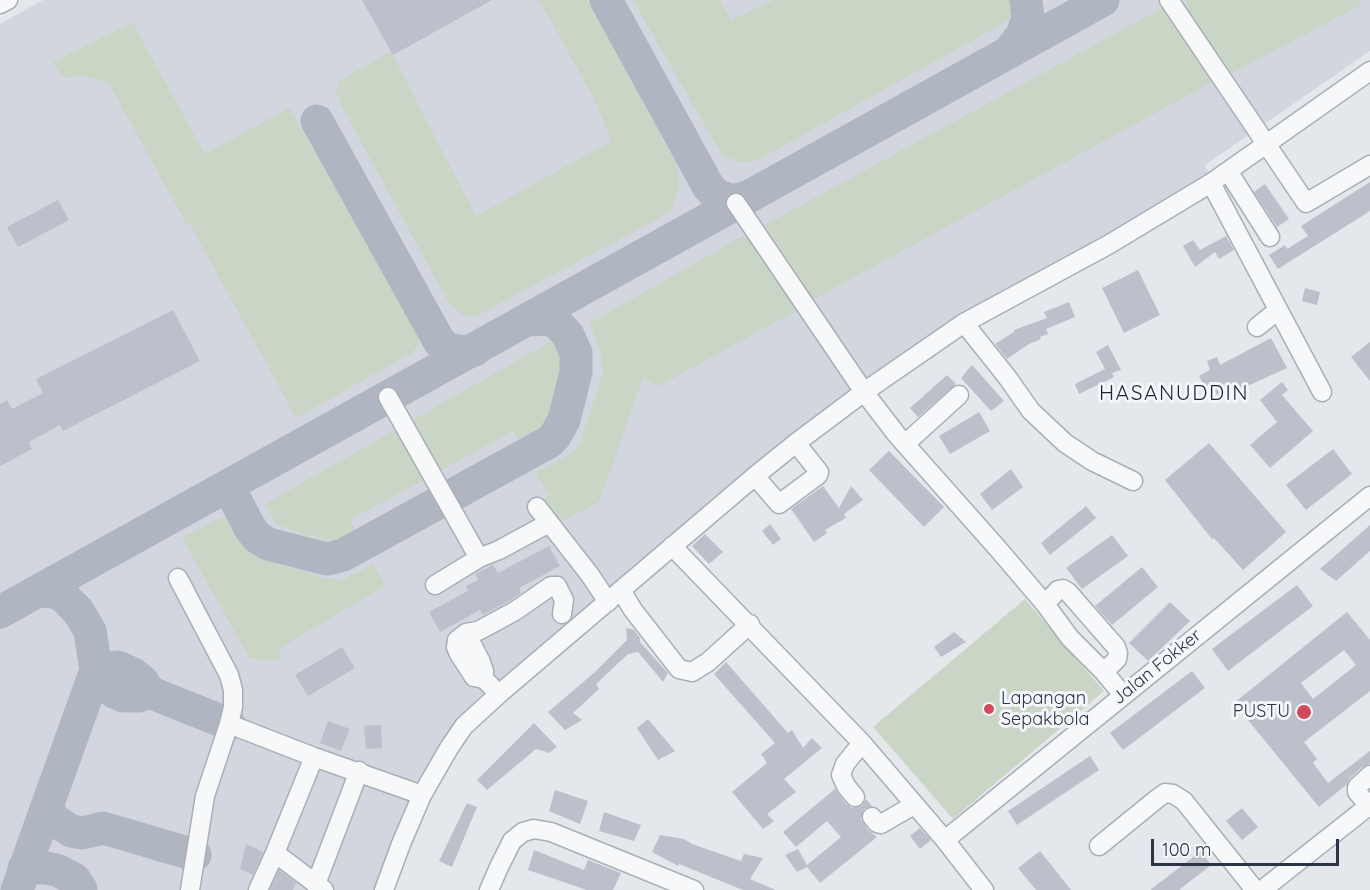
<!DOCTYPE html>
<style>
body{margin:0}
#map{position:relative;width:1370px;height:890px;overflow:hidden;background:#e4e7ec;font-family:Quicksand,sans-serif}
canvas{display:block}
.scale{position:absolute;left:1151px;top:839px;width:188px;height:27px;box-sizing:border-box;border:3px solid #2b3445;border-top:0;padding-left:8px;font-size:18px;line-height:21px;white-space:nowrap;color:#2b3445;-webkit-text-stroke:4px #f4f6f9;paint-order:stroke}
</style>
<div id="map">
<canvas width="1370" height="890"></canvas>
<div class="scale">100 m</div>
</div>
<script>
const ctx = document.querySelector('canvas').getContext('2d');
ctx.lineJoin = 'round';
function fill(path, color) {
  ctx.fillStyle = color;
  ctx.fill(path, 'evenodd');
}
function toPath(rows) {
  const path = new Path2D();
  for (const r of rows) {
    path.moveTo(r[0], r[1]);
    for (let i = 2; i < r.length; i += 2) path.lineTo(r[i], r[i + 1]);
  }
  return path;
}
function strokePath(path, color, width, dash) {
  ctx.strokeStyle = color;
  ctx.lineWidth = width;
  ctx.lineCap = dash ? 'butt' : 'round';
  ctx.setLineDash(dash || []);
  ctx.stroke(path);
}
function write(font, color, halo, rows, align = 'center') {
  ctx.font = font + ' Quicksand,sans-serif';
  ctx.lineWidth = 6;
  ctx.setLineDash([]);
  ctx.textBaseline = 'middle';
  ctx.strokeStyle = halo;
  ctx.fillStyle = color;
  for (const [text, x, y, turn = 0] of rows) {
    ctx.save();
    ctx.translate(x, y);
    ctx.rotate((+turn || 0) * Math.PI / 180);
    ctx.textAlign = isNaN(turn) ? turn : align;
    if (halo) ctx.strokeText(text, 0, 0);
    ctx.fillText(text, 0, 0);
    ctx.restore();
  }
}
fill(toPath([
 [43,0,1370,0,1370,51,1205,165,1210,175,956,324,472,710,378,890,0,890,0,24]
]), '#d2d6de');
fill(toPath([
 [539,0,587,0,676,164,680,184,673,207,665,215,474,317,464,316,450,305,341,105,336,91,340,80,391,52,476,216,612,141,592,95],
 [633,0,720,0,731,20,774,0,1015,0,1014,17,760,159,744,163,722,155],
 [1186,0,1360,0,1361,5,1232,73,1187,13],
 [1164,7,1216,80,814,299,765,225],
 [134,22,137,31,205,154,289,108,417,332,419,344,412,353,296,418,190,224,186,223,108,82,81,75,63,78,53,62],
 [750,232,803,307,659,386,643,378,599,502,560,522,543,499,549,496,536,473,572,453,580,443,603,373,601,354,590,323],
 [550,342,559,347,562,359,560,387,553,421,518,439,513,431,350,520,355,531,335,541,301,534,277,524,265,504],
 [227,517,233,521,251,552,261,559,325,578,343,580,373,564,385,586,280,648,281,661,259,660,249,657,182,538,215,520],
 [1025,599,1104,691,953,819,873,727]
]), '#c9d6c5');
strokePath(toPath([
 [606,0,708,186,716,195,733,201,747,197],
 [1010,51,1022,35,1028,18,1026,0],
 [317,121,439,341,446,348,464,352,475,350],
 [219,491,230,493,235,499,250,528,257,537,268,544,327,559,343,555,549,442,555,436,564,420,576,372,576,353,568,335,558,324,548,319,527,320],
 [40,591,54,592,63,596,78,611,90,631,96,670,118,667,133,674,143,682,149,692],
 [0,612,1103,0],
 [46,809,56,821,71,831,82,833,103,828,195,855],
 [24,868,47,868,59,871,74,879,81,889],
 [17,890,96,670,103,681,114,692,123,696,139,696,149,692,229,724]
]), '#b0b6c1', 33);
fill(toPath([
 [362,0,492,0,393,55],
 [1370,182,1370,211,1278,269,1269,255,1285,245,1287,249,1308,236,1301,226],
 [1265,184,1289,219,1277,227,1254,192],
 [58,200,69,220,18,247,7,227],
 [1226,236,1234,250,1219,259,1215,252,1195,267,1183,246,1193,240,1200,250],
 [1138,270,1160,315,1124,333,1102,288],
 [1305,288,1320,292,1317,305,1302,301],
 [1069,302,1075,317,1046,329,1048,334,1040,337,1041,339,1029,344,1007,359,995,344,1014,332,1014,330,1047,318,1044,312],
 [173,310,200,361,63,431,60,425,29,442,32,449,0,466,0,404,7,400,12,409,43,393,36,379],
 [1271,338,1287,368,1219,399,1214,389,1207,392,1199,376,1210,370,1207,361,1217,357,1220,365],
 [1370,342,1370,381,1351,357],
 [1108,345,1121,370,1112,373,1114,377,1079,394,1075,384,1105,369,1096,352],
 [972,365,1004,401,991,411,961,378],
 [947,375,956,384,918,417,910,408],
 [1282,382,1288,390,1282,395,1313,431,1270,468,1250,445,1277,422,1260,400],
 [979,412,990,431,950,454,939,436],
 [1209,443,1286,532,1243,570,1214,538,1212,539,1165,480],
 [1333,449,1352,474,1306,510,1286,485],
 [889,451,944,507,924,527,869,470],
 [1011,469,1023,487,992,510,980,494],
 [823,486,839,508,851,486,863,500,844,514,846,518,825,530,827,533,814,542,791,509],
 [1086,506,1096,518,1050,555,1041,543],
 [770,524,781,539,773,545,762,531],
 [1370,525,1370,551,1336,581,1320,569],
 [705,534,723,552,709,564,692,546],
 [1112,535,1128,556,1082,589,1066,568],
 [549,546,560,566,519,588,521,593,509,601,483,615,480,610,440,632,429,612,468,591,466,586,478,580,475,574,493,565,498,573],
 [1142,567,1158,587,1112,625,1095,606],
 [1297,585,1313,606,1228,671,1212,649],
 [1170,602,1190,621,1148,661,1129,643],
 [1347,612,1370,640,1370,691,1304,742,1317,759,1313,763,1328,783,1370,751,1370,764,1362,767,1349,779,1346,785,1319,807,1234,703],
 [1344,650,1356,665,1313,699,1301,683],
 [626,628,634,630,640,638,640,642,668,673,663,682,638,652,628,654,596,684,599,689,573,713,582,720,565,730,548,712,595,672,627,640],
 [954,632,966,642,941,657,934,647],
 [342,647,355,668,308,696,295,675],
 [726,662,788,733,792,730,803,748,812,738,822,748,784,779,796,792,767,814,774,821,763,829,732,792,767,763,761,754,775,743,714,674],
 [1192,671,1205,688,1123,750,1110,733],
 [648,719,675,751,658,760,637,728],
 [328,721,350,729,341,751,320,743],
 [534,723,557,747,549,753,536,749,487,790,477,780],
 [381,725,382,748,366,749,364,726],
 [1090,756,1099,770,1017,825,1008,811],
 [835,789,846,804,852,808,862,806,866,799,872,806,864,809,861,819,868,830,877,837,820,883,807,867,797,872,785,855,798,849,807,865,841,837,827,821,796,847,783,832],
 [555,790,588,801,580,824,549,811],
 [467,803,477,807,452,867,439,861],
 [1242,808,1258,827,1242,840,1226,821],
 [604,812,641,825,634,841,599,831],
 [920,828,931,840,920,849,910,836],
 [660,835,684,839,692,844,741,861,744,854,763,858,750,879,776,890,743,890,679,864,678,866,652,852],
 [246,844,263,852,253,875,240,869],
 [534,850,584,870,588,860,621,873,613,890,587,890,528,870],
 [1040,851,1071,890,1036,890,1018,868],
 [1201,851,1211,865,1179,890,1150,890],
 [279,870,296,883,293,890,270,890]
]), '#bbc0ca');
const minor = toPath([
 [1169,0,1306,203,1370,165],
 [0,4,8,0],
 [1228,171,1270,237],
 [1211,183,1322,392],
 [736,203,864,392,897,435,999,550,1045,604,1070,638,1104,672,1123,695],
 [964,323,1007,377,1031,411,1065,443,1092,461,1133,481],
 [1257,327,1277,311],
 [388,397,479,558],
 [905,444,959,395],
 [755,476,779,504,818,475,819,472,796,443],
 [537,507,590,575,608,602],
 [672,546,862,743,945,840,984,890],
 [178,578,229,675,233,690,233,707,229,724,205,796,190,890],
 [435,585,479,558,499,550,549,523],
 [621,590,633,610,679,669,692,672,708,662,750,624],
 [1045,604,1058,590,1063,589,1068,592,1116,647,1118,653,1117,659,1104,672],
 [466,633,481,662,484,671,484,679],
 [499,694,484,679,474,677,459,654,456,647,457,640,466,633,478,631,515,611,551,586,557,586,564,600,562,614],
 [229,724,314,757,422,795],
 [314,757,275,853,316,884],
 [855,797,846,786,841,775,845,764,862,743],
 [1369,806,1357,792,1357,787,1370,775],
 [872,817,877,823,881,824,914,805],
 [945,840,1370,496],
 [1099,846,1158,798,1165,793,1173,794,1184,801,1255,890],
 [258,890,275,853],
 [324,890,316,884,359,771],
 [384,890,401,844,422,795,449,748,464,726,499,694,755,476,796,443,864,392,964,323,1108,245,1211,183,1370,71],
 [489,890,499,867,512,841,523,832,534,829,551,832,694,890],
 [1262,890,1370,805]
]);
strokePath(minor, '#a9aeb7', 21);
strokePath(minor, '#f7f8fa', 18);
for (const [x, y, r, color] of [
 [989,709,6,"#d1495b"],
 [1304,712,8,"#d1495b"]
]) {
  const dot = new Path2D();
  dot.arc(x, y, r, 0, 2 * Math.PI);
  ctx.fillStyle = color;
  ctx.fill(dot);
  strokePath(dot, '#f4f6f9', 2);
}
write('18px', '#2b3445', '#f4f6f9', [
 ["Jalan Fokker",1157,667,-39]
]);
write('18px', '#2b3445', '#f4f6f9', [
 ["Lapangan",1001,699],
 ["Sepakbola",1001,720],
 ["PUSTU",1290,712,"right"]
], 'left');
ctx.letterSpacing = '1.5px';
write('21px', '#1d2536', '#f4f6f9', [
 ["HASANUDDIN",1174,394]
]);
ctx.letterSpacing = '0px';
</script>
